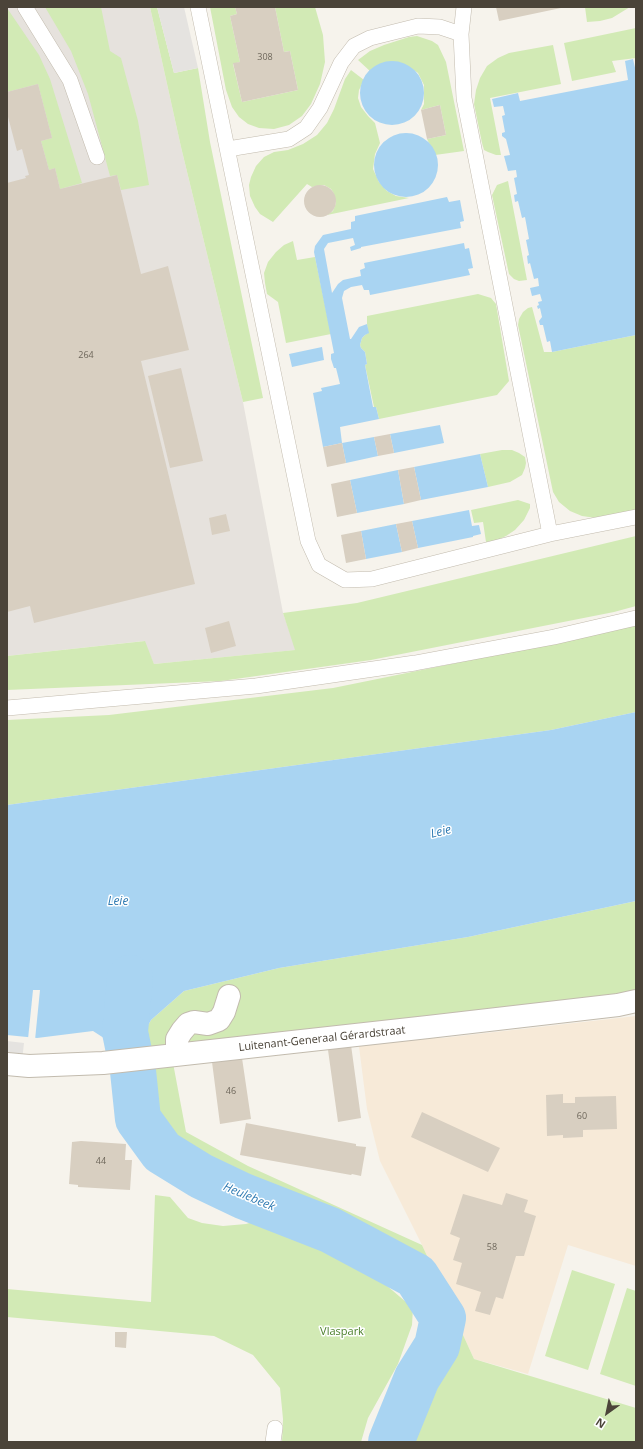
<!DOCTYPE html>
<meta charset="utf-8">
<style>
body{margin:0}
#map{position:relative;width:643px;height:1449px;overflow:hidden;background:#f6f3ec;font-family:"Open Sans",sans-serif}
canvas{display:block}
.frame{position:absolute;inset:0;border:8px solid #4b4439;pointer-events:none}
.north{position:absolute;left:587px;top:1393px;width:40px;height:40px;-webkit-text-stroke:3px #fff;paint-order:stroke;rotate:213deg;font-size:11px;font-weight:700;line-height:16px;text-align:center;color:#4b4439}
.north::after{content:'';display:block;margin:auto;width:14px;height:18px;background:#4b4439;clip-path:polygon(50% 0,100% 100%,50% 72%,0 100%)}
</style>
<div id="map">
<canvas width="643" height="1449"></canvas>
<div class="frame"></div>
<div class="north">N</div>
</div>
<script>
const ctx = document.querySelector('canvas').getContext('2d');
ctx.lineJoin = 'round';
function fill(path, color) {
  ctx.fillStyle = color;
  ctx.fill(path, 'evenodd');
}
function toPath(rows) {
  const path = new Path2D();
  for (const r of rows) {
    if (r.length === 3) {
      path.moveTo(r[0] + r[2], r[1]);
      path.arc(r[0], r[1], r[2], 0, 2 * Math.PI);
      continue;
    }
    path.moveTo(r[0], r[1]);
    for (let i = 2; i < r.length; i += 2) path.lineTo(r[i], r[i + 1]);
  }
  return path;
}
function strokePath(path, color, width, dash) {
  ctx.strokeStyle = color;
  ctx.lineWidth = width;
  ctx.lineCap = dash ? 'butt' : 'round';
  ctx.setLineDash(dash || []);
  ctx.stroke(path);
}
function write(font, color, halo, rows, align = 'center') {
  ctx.font = font + ' "Open Sans",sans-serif';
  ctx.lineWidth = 3;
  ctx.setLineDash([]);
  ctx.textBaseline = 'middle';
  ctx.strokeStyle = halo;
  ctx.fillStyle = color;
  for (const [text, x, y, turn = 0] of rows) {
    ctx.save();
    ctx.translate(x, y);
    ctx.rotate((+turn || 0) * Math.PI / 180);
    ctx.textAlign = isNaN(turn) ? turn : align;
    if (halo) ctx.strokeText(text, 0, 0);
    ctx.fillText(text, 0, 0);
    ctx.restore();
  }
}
fill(toPath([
 [636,1016,636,1266,568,1245,528,1374,474,1359,422,1245,380,1161,367,1109,358,1039,442,1038]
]), '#f7ead8');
fill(toPath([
 [7,7,150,7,181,147,243,402,283,613,296,650,154,664,144,641,7,656]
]), '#e6e2dd');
fill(toPath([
 [45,7,101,7,110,51,121,58,138,121,149,185,121,190,117,175,110,176,88,94,71,51],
 [150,7,157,7,174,73,198,68,210,142,263,398,243,402,181,147],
 [210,7,235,7,237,14,230,16,240,62,233,64,242,102,298,90,290,51,284,52,275,7,315,7,323,35,325,62,320,84,311,104,302,116,289,125,274,129,259,128,248,124,239,117,232,107,226,90],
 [585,7,630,7,612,18,600,21,587,22],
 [7,8,39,55,50,79,82,183,60,189,55,168,49,170,41,141,52,138,38,84,7,92],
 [636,28,636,58,612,61,616,72,572,81,564,43],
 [417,36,432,41,438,45,446,62,464,151,435,155,427,139,446,135,440,105,421,110,424,104,424,85,418,73,412,69,371,72,358,60,370,51,384,45,409,37],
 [553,45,561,84,490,98,501,155,496,155,488,152,484,150,482,143,474,104,476,90,480,78,487,66,498,58,509,53],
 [351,70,364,80,359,90,358,98,361,107,368,116,375,123,380,143,375,154,373,169,379,182,387,191,396,196,409,198,327,215,333,211,336,203,333,192,331,189,324,185,312,187,307,184,273,222,260,214,255,207,250,196,249,185,251,177,256,166,264,157,274,152,288,150,303,144,317,135,327,123,334,109,345,79],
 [508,181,527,280,519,281,514,279,509,274,492,195,497,185],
 [293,241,297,260,315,257,331,334,286,343,278,302,267,294,265,283,264,273,268,262,276,252,284,245],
 [478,294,491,298,496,304,509,381,497,395,379,419,376,407,374,407,365,365,367,364,365,352,361,348,360,345,362,338,365,335,368,333,367,324,367,316],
 [532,307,544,352,552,352,636,335,636,510,596,518,582,516,570,511,559,502,553,492,518,325,519,319,523,312,528,308],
 [502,450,512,450,519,453,525,457,526,463,525,468,522,475,510,482,488,487,480,454],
 [518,500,530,504,530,508,524,520,515,530,506,536,495,541,486,542,483,522,474,523,471,510],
 [636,536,636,606,614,612,371,660,221,681,7,690,7,656,145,641,154,664,295,650,283,613,357,603],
 [636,624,636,712,551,730,7,805,7,720,109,715,333,688,589,636],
 [636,901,636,990,612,995,142,1049,140,1040,151,1020,184,991,279,968,468,937],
 [173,1063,186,1132,248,1166,422,1245,474,1359,636,1408,636,1442,389,1442,390,1432,395,1420,436,1362,442,1337,443,1312,419,1267,407,1255,324,1213,260,1183,209,1161,189,1156,175,1150,166,1137,155,1113,150,1088,149,1067],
 [155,1195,170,1197,188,1218,202,1223,223,1226,246,1224,265,1218,287,1235,325,1251,379,1279,413,1308,412,1325,398,1364,368,1418,361,1442,282,1442,283,1419,280,1388,253,1355,214,1336,7,1317,7,1289,151,1302],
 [572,1270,615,1284,588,1370,545,1356],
 [627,1288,636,1291,636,1386,600,1374]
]), '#d2eab5');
fill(toPath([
 [157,7,184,7,198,68,174,73],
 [7,113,17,150,22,149,29,175,26,178,7,183],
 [7,1041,24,1043,22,1061,7,1059]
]), '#e5e3e0');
fill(toPath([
 [633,59,636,72,636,335,552,352,550,341,547,342,543,325,540,325,539,321,542,317,540,308,538,309,537,306,539,305,538,302,542,301,540,294,532,296,530,288,539,286,538,278,534,279,530,263,528,264,527,256,529,255,526,240,529,239,525,217,522,218,518,201,515,202,514,195,517,194,514,178,517,177,516,170,508,171,504,156,510,155,506,139,502,136,502,133,505,132,502,116,505,115,503,106,494,107,492,99,518,93,520,101,628,80,625,61],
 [392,93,32],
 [406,165,32],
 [447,197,449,202,460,200,464,221,460,222,461,228,361,247,361,248,351,251,350,247,355,245,353,238,328,243,324,249,332,293,338,284,343,280,361,276,360,270,365,268,364,263,464,243,465,249,469,248,473,268,468,269,470,275,370,295,369,290,364,290,362,285,351,287,344,291,342,298,350,339,351,339,359,327,367,324,369,333,365,335,362,338,360,345,361,348,365,352,367,364,365,365,373,407,376,407,379,419,340,427,342,443,374,437,378,456,346,463,342,443,323,447,313,393,322,391,321,388,340,384,336,368,334,368,331,359,331,354,334,353,314,252,315,246,323,235,351,229,351,222,355,221,355,216],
 [322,347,324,360,292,367,289,354],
 [440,425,444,443,394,453,390,434],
 [480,454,488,487,421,500,414,467],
 [398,470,404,504,357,513,350,480],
 [469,510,472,526,479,525,481,534,473,536,473,537,418,548,412,521],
 [396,524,402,552,366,559,361,531],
 [636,712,636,901,468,937,279,968,184,991,151,1020,140,1040,110,1042,93,1031,37,1038,7,1035,7,805,551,730]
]), '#a9d4f2');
fill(toPath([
 [33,990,40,990,35,1040,28,1039]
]), '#f6f3ec');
strokePath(toPath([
 [130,978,125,1032,133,1071,138,1119,162,1152,201,1176,243,1196,330,1230,416,1276,443,1318,437,1346,417,1378,391,1442]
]), '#a9d4f2', 46);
fill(toPath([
 [235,7,275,7,284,52,290,51,298,90,242,102,233,63,240,62,230,16,237,14],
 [496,7,560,7,561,8,499,21],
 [38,84,52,138,41,141,49,170,55,168,60,189,117,175,141,274,168,266,189,350,141,361,195,584,34,623,30,606,7,612,7,183,26,178,25,176,29,175,22,149,17,151,7,113,7,92],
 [440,105,446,135,427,139,421,110],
 [320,201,16],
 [181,368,203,461,170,468,148,376],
 [390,434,394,453,378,456,374,437],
 [342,443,346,463,327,467,323,447],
 [414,467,421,500,404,504,398,470],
 [350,480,357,513,337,517,331,484],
 [226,514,230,531,212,535,209,518],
 [412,521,418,548,402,552,396,524],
 [361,531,366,559,346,563,341,535],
 [229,621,236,646,211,653,205,628],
 [351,1045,361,1118,338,1122,328,1050,329,1048],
 [242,1058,251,1119,220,1124,212,1062],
 [563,1094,563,1103,575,1103,575,1097,616,1096,617,1129,583,1130,583,1137,563,1138,563,1135,547,1136,546,1095],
 [422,1112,500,1148,488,1172,411,1137],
 [246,1123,356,1144,356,1146,366,1147,361,1176,352,1174,351,1175,240,1155],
 [81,1141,126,1144,125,1160,132,1160,130,1190,78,1187,78,1185,69,1184,72,1142],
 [506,1193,528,1200,524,1212,536,1216,524,1256,516,1256,503,1299,496,1297,490,1315,475,1311,481,1292,456,1284,462,1263,453,1260,460,1238,450,1234,463,1194,502,1205],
 [115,1332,127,1332,126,1348,115,1347]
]), '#d8cfc1');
const lane = toPath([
 [25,7,70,80,97,157],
 [198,7,308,541,319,565,345,580,372,579,550,534,636,517],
 [464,7,461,34,464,98,550,534],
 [228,149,289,139,306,128,320,108,341,63,354,46,370,38,418,26,440,27,461,34],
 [7,708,256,686,415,663,554,637,636,618],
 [273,1442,275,1428]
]);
const street = toPath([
 [177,1046,177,1039,182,1031,188,1024,194,1022,208,1024,219,1020,224,1012,229,996],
 [7,1064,29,1066,103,1063,428,1027,618,1005,636,1001]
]);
strokePath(lane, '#c2bbae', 16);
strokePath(street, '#c2bbae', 24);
strokePath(lane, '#fff', 15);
strokePath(street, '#fff', 22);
write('9px', '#6e675b', null, [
 ["308",265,57],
 ["264",86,355],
 ["46",231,1091],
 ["60",582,1116],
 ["44",101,1161],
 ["58",492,1247]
]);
write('11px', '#4b4439', '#fff', [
 ["Luitenant-Generaal Gérardstraat",322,1039,-6]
]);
write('11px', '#4a7f2a', '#fff', [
 ["Vlaspark",342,1332]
]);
write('italic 12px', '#2e7ab2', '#fff', [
 ["Leie",441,832,-14],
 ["Leie",118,902],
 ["Heulebeek",249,1197,23]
]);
</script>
